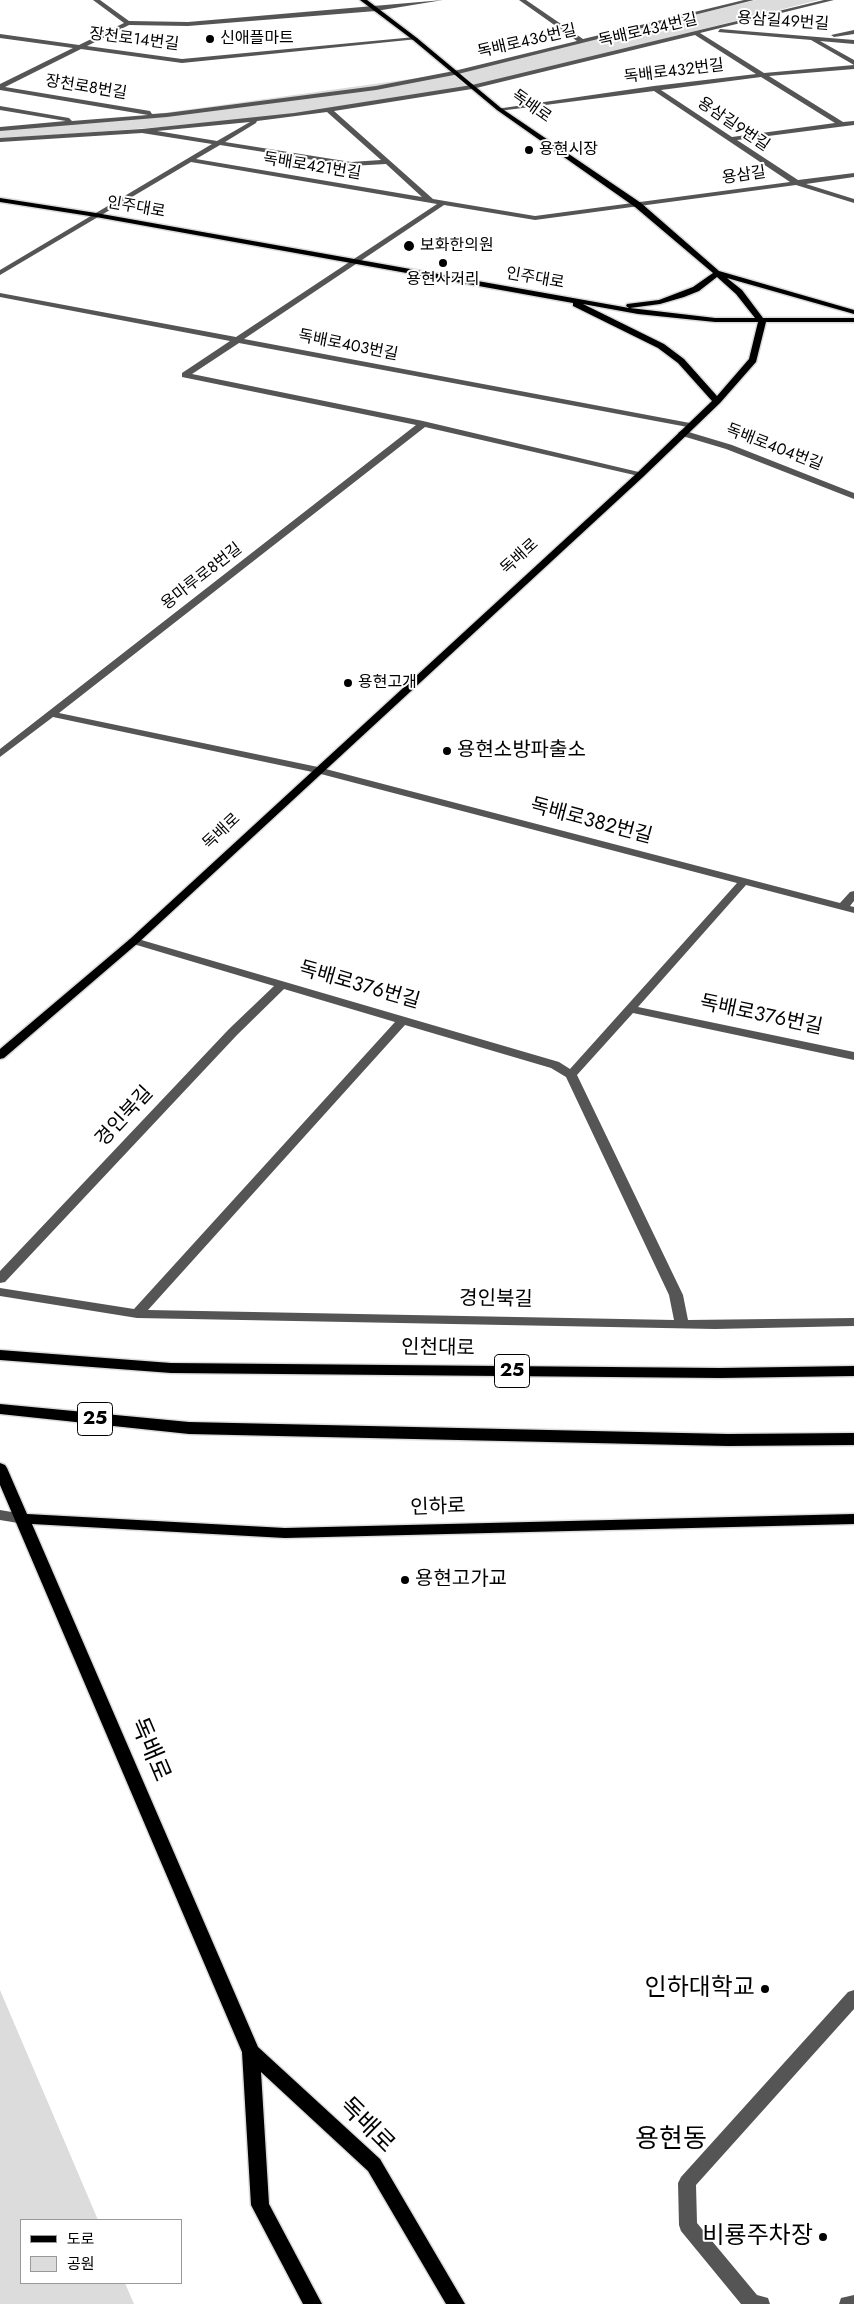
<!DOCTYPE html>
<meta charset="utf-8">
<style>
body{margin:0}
#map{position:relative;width:854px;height:2304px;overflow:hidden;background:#fff;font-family:Jost,"Noto Sans KR",sans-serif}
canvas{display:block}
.legend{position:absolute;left:20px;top:2219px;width:162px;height:65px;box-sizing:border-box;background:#fff;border:1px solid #999;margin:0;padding:6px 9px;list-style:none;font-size:15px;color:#000}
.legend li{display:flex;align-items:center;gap:10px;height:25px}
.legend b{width:25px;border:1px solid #999}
</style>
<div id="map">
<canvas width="854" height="2304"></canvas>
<ul class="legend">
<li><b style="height:6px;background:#000"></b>도로</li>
<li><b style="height:14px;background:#dcdcdc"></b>공원</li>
</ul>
</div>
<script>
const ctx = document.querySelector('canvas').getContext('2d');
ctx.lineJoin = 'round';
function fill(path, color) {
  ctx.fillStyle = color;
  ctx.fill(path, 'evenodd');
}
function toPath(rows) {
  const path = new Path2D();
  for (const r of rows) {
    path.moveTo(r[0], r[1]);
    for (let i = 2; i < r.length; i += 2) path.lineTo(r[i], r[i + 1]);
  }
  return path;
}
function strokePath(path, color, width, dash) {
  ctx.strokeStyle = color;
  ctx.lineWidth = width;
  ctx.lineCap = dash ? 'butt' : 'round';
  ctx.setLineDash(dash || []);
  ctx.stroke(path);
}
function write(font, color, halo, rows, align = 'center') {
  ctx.font = font + ' Jost,"Noto Sans KR",sans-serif';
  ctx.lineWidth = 4;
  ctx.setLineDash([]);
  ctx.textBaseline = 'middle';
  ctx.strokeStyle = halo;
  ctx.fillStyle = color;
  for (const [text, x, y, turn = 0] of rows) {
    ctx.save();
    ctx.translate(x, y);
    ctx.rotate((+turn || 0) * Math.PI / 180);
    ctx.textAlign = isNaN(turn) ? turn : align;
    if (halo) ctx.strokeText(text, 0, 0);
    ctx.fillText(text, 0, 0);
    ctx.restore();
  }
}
fill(toPath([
 [756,0,819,0,472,87,257,120,0,139,0,129,90,123,454,73],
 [0,1990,98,2220,21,2220,21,2283,125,2283,134,2304,0,2304]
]), '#dcdcdc');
const major = toPath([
 [360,0,367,0,417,38,501,108,641,203,719,271,854,310,854,314,727,278,742,290,763,318,854,318,854,322,766,322,756,362,720,403,643,477,138,943,4,1058,0,1059,0,1049,130,939,637,473,712,401,678,363,658,348,573,306,573,303,96,217,0,202,0,198,96,213,629,308,626,306,627,304,659,300,693,287,713,273,635,207,497,110,413,40,360,0],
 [717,277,736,294,755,318,715,318,630,308,660,304,684,297,699,291,717,277],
 [583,304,638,314,715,322,758,322,749,359,717,396,684,359,664,344,583,304],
 [0,1463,5,1465,7,1468,27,1514,285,1528,854,1514,854,1524,285,1538,32,1524,258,2047,380,2159,465,2304,446,2304,368,2171,261,2072,269,2204,322,2304,303,2304,251,2205,242,2052,0,1485,0,1463]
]);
const highway = toPath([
 [0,1350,171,1363,720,1368,854,1366,854,1376,720,1378,171,1373,0,1360,0,1350],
 [0,1404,189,1422,728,1434,854,1433,854,1445,728,1446,189,1434,0,1414,0,1404]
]);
strokePath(major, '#dbdbdb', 3);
strokePath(highway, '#dbdbdb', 3);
fill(toPath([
 [93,0,100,0,129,21,188,22,443,0,376,11,188,26,129,25,87,46,182,59,415,37,418,39,182,63,81,49,5,87,150,111,152,114,167,113,376,86,454,71,577,41,519,0,526,0,583,39,744,0,754,0,454,75,376,90,167,117,0,131,0,127,66,121,0,110,0,106,69,118,72,121,148,115,0,90,0,84,73,48,0,38,0,34,79,45,124,23,93,0],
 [824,0,834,0,700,33,764,73,854,65,854,69,769,76,843,122,854,121,854,125,737,140,798,180,854,173,854,177,806,184,854,199,854,203,796,185,535,220,444,205,244,339,690,423,693,424,693,428,239,343,192,374,423,421,643,473,643,477,425,427,59,713,318,767,840,903,850,892,854,891,854,901,850,906,854,907,854,913,746,885,638,1007,854,1052,854,1060,633,1013,577,1075,683,1295,688,1320,854,1318,854,1326,715,1329,137,1318,0,1296,0,1288,134,1309,395,1022,284,989,237,1035,5,1282,0,1283,0,1271,229,1029,274,986,130,943,128,941,130,939,138,939,559,1062,570,1069,737,883,317,773,53,717,0,757,0,749,416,425,182,377,182,373,230,341,0,297,0,293,236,337,437,204,191,162,0,275,0,270,212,144,142,133,0,142,0,138,142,129,294,113,472,85,824,0],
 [695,35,756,74,654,86,496,109,499,111,654,91,790,182,535,216,433,199,334,111,472,89,695,35],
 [761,77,835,123,732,137,661,90,761,77],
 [327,112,381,160,351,162,225,142,256,123,257,121,327,112],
 [250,122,217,141,157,131,250,122],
 [220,145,351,166,386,164,422,197,196,159,220,145],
 [405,1025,551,1068,566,1077,669,1295,674,1320,148,1310,405,1025],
 [720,29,854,40,854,44,820,41,854,60,854,65,811,40,718,32,720,29],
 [854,30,854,34,834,37,831,35,854,30],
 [682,430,732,445,854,493,854,499,726,449,679,435,678,433,682,430],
 [0,1510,29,1515,31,1519,29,1523,24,1524,0,1520,0,1510],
 [854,1990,854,2009,696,2185,697,2223,757,2295,768,2298,770,2304,741,2304,681,2231,679,2225,678,2183,681,2177,848,1992,854,1990],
 [854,2295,854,2304,839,2304,841,2298,854,2295]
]), '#555');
fill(major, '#000');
fill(highway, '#000');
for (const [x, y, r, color] of [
 [210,39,5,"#000"],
 [529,150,5,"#000"],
 [409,246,6,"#000"],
 [443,263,5,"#000"],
 [348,683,5,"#000"],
 [447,751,5,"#000"],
 [405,1580,5,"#000"],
 [765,1989,5,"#000"],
 [823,2237,5,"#000"]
]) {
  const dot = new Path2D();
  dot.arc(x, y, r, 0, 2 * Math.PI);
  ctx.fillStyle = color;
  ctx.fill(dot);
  strokePath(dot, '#fff', 2);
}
write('16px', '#000', '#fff', [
 ["용삼길49번길",783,22,4],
 ["독배로434번길",648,31,-13],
 ["장천로14번길",134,40,7],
 ["독배로436번길",527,42,-13],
 ["독배로432번길",674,72,-7],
 ["장천로8번길",86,88,9],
 ["독배로",531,107,35],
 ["용삼길9번길",733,125,34],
 ["독배로421번길",312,167,9],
 ["용삼길",744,176,-8],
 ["인주대로",136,208,10],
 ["인주대로",535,279,10],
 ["독배로403번길",348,346,11],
 ["독배로404번길",774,448,21],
 ["독배로",520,557,-42],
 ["용마루로8번길",202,577,-38],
 ["독배로",222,832,-43]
]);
write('16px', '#000', '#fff', [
 ["신애플마트",220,39],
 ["용현시장",539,150],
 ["보화한의원",420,246],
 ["용현사거리",443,280,"center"],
 ["용현고개",358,683]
], 'left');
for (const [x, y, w] of [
 [512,1371,35],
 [95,1419,35]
]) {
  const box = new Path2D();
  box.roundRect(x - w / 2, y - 16.5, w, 33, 4);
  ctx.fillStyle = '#fff';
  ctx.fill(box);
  strokePath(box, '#000', 1);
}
write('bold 19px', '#000', null, [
 ["25",512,1371],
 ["25",95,1419]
]);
write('20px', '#000', '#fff', [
 ["용현소방파출소",457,751],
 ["용현고가교",415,1580]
], 'left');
write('20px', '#000', '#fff', [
 ["독배로382번길",591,822,15],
 ["독배로376번길",359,986,16],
 ["독배로376번길",761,1016,12],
 ["경인북길",125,1117,-47],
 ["경인북길",496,1300,1],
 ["인천대로",438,1349,1],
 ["인하로",438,1508,-2]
]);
write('24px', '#000', '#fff', [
 ["독배로",149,1750,67],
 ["독배로",366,2126,45]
]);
write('24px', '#000', '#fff', [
 ["인하대학교",755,1989],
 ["비룡주차장",813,2237]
], 'right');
write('26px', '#000', '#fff', [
 ["용현동",671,2141]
]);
</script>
